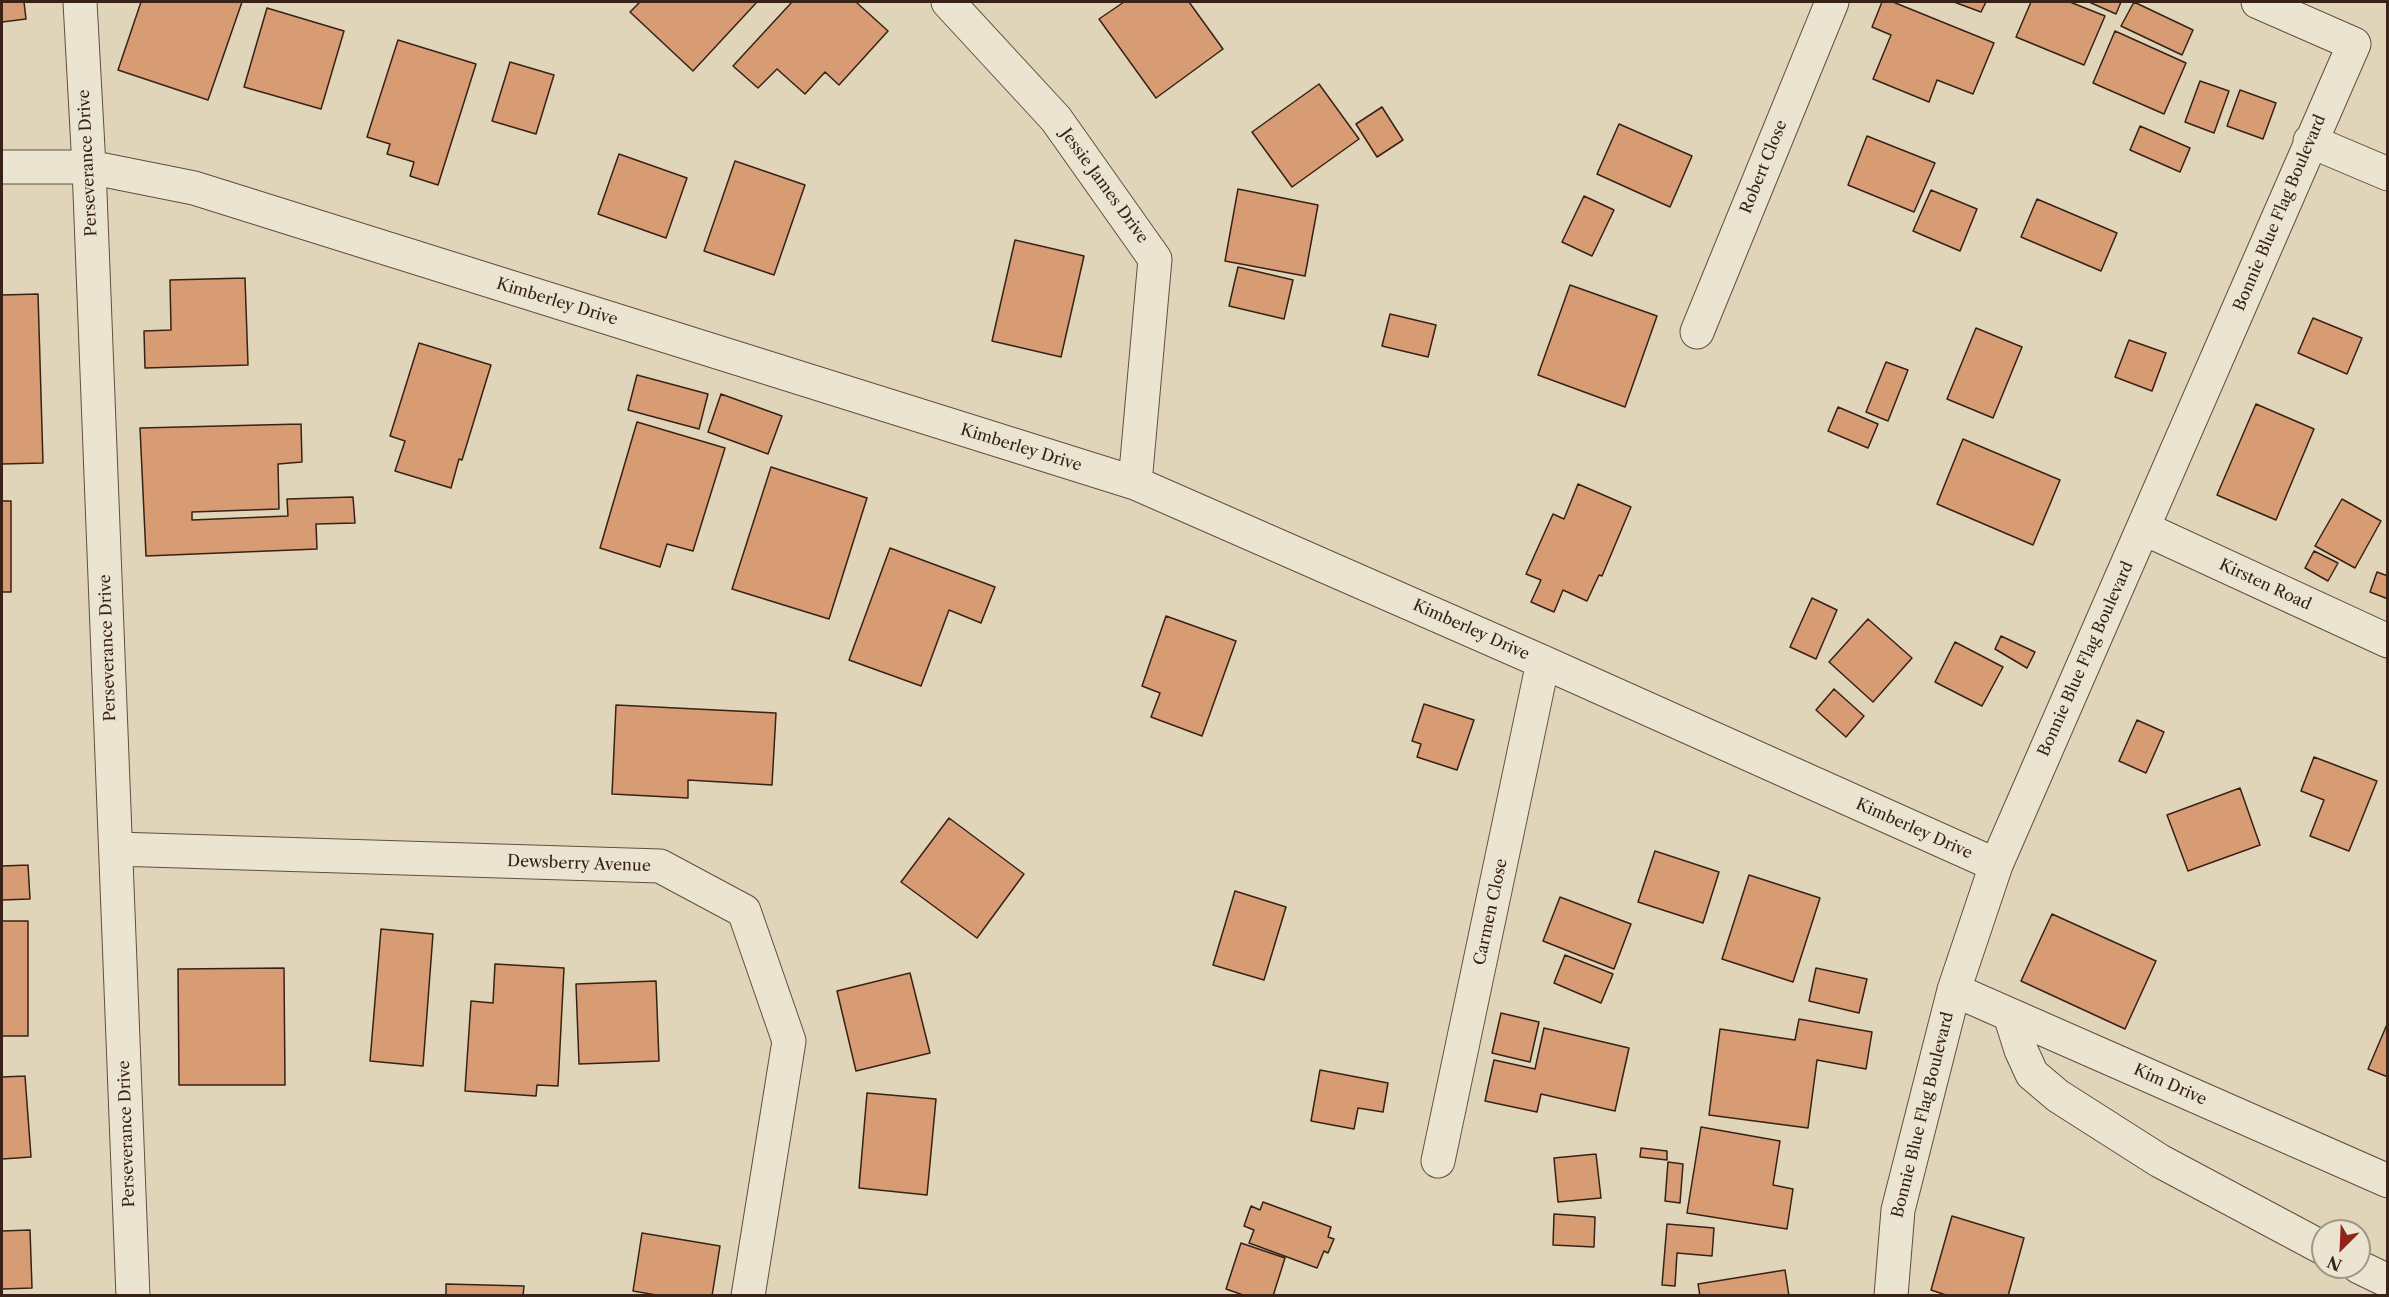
<!DOCTYPE html>
<style>
body{margin:0}
#map{position:relative;width:2389px;height:1297px;overflow:hidden;background:#e0d5b8;font-family:"Libre Caslon Text",serif}
canvas{display:block}
.frame{position:absolute;inset:0;border:3px solid #382117;pointer-events:none}
.north{position:absolute;left:2311px;top:1219px;width:60px;height:60px;box-sizing:border-box;background:#ebe4d1;border:2px solid #a39687;border-radius:50%;rotate:204deg;font-size:16px;font-weight:700;line-height:24px;text-align:center;color:#382117}
.north::after{content:'';display:block;margin:auto;width:21px;height:27px;background:#8f2418;clip-path:polygon(50% 0,100% 100%,50% 72%,0 100%)}
</style>
<div id="map">
<canvas width="2389" height="1297"></canvas>
<div class="frame"></div>
<div class="north">N</div>
</div>
<script>
const ctx = document.querySelector('canvas').getContext('2d');
ctx.lineJoin = 'round';
function fill(path, color) {
  ctx.fillStyle = color;
  ctx.fill(path, 'evenodd');
}
function toPath(rows) {
  const path = new Path2D();
  for (const r of rows) {
    path.moveTo(r[0], r[1]);
    for (let i = 2; i < r.length; i += 2) path.lineTo(r[i], r[i + 1]);
  }
  return path;
}
function strokePath(path, color, width, dash) {
  ctx.strokeStyle = color;
  ctx.lineWidth = width;
  ctx.lineCap = dash ? 'butt' : 'round';
  ctx.setLineDash(dash || []);
  ctx.stroke(path);
}
function write(font, color, halo, rows, align = 'center') {
  ctx.font = font + ' "Libre Caslon Text",serif';
  ctx.lineWidth = 4.5;
  ctx.setLineDash([]);
  ctx.textBaseline = 'middle';
  ctx.strokeStyle = halo;
  ctx.fillStyle = color;
  for (const [text, x, y, turn = 0] of rows) {
    ctx.save();
    ctx.translate(x, y);
    ctx.rotate((+turn || 0) * Math.PI / 180);
    ctx.textAlign = isNaN(turn) ? turn : align;
    if (halo) ctx.strokeText(text, 0, 0);
    ctx.fillText(text, 0, 0);
    ctx.restore();
  }
}
const building = toPath([
 [2,2,24,2,26,19,2,22,2,2],
 [141,2,242,2,208,100,118,70,141,2],
 [640,2,757,2,693,71,630,12,640,2],
 [792,2,856,2,888,31,839,85,825,72,805,94,777,69,758,88,733,66,792,2],
 [1124,2,1189,2,1223,49,1156,98,1099,19,1124,2],
 [1882,2,1893,2,1994,43,1973,94,1937,80,1929,102,1873,79,1891,35,1872,27,1882,2],
 [1954,2,1986,2,1981,12,1954,2],
 [2031,2,2070,2,2105,16,2084,65,2016,37,2031,2],
 [2089,2,2121,2,2116,14,2089,2],
 [2134,2,2193,30,2182,55,2121,26,2134,2],
 [267,8,344,31,321,109,244,87,267,8],
 [2115,31,2186,63,2164,114,2093,83,2115,31],
 [398,40,476,64,438,185,410,176,414,162,387,154,390,144,367,137,398,40],
 [510,62,554,75,536,134,492,121,510,62],
 [2200,81,2229,91,2214,133,2185,122,2200,81],
 [1319,84,1359,139,1292,187,1252,132,1319,84],
 [2240,90,2276,103,2263,139,2227,126,2240,90],
 [1382,107,1403,140,1377,157,1356,124,1382,107],
 [1619,124,1692,156,1670,207,1597,174,1619,124],
 [2140,126,2190,148,2180,172,2130,150,2140,126],
 [1867,136,1935,163,1914,212,1848,185,1867,136],
 [619,154,687,178,666,238,598,214,619,154],
 [735,161,805,185,774,275,704,251,735,161],
 [1238,189,1318,205,1305,276,1225,261,1238,189],
 [1931,190,1977,209,1960,251,1913,231,1931,190],
 [1584,196,1614,210,1592,256,1562,242,1584,196],
 [2037,199,2117,233,2101,271,2021,237,2037,199],
 [1015,240,1084,256,1061,357,992,341,1015,240],
 [1238,267,1293,280,1284,319,1229,306,1238,267],
 [245,278,248,365,145,368,144,331,171,330,170,280,245,278],
 [1570,285,1657,316,1625,407,1538,375,1570,285],
 [38,294,43,463,2,464,2,295,38,294],
 [1390,314,1436,325,1428,357,1382,346,1390,314],
 [2313,318,2362,338,2347,374,2298,353,2313,318],
 [1976,328,2022,347,1993,418,1947,399,1976,328],
 [2129,340,2166,353,2152,391,2115,377,2129,340],
 [419,343,491,365,462,460,459,459,451,488,395,471,405,441,390,436,419,343],
 [1886,362,1908,370,1888,421,1866,412,1886,362],
 [637,375,708,394,699,429,628,410,637,375],
 [721,394,782,416,768,454,708,432,721,394],
 [2256,404,2314,429,2276,520,2217,495,2256,404],
 [1838,407,1878,424,1868,448,1828,431,1838,407],
 [637,422,725,448,693,551,667,544,660,567,600,548,637,422],
 [301,424,302,462,278,464,279,509,192,512,192,520,288,516,287,499,353,497,355,523,316,524,317,549,146,556,140,428,301,424],
 [1963,439,2060,480,2033,545,1937,504,1963,439],
 [771,467,867,498,829,619,732,589,771,467],
 [1578,484,1631,507,1602,576,1599,575,1587,601,1563,590,1554,612,1531,602,1541,580,1526,574,1553,514,1564,519,1578,484],
 [2342,499,2381,521,2355,568,2315,546,2342,499],
 [2,501,11,501,11,592,2,592,2,501],
 [890,548,995,587,981,623,949,610,921,686,849,660,890,548],
 [2314,551,2338,563,2328,581,2305,568,2314,551],
 [2377,572,2388,576,2388,599,2370,592,2377,572],
 [1812,598,1837,610,1816,659,1790,647,1812,598],
 [1166,616,1236,641,1202,736,1151,717,1160,693,1142,686,1166,616],
 [1868,619,1912,658,1873,702,1829,662,1868,619],
 [2001,636,2035,652,2027,668,1995,649,2001,636],
 [1955,642,2003,667,1982,706,1935,682,1955,642],
 [1834,689,1864,716,1846,737,1816,710,1834,689],
 [1424,704,1474,720,1457,770,1417,757,1421,744,1412,741,1424,704],
 [616,705,776,713,772,785,688,780,688,798,612,794,616,705],
 [2137,720,2164,732,2146,773,2119,761,2137,720],
 [2314,757,2377,781,2349,851,2310,836,2324,800,2301,791,2314,757],
 [2240,788,2260,845,2188,871,2167,815,2240,788],
 [949,818,1024,874,977,938,901,882,949,818],
 [1655,851,1719,872,1703,923,1638,902,1655,851],
 [28,865,30,899,2,900,2,866,28,865],
 [1749,875,1820,898,1793,982,1722,959,1749,875],
 [1235,891,1286,907,1264,980,1213,965,1235,891],
 [1560,897,1631,924,1614,969,1543,941,1560,897],
 [2052,914,2156,961,2125,1029,2021,981,2052,914],
 [2,921,28,921,28,1036,2,1036,2,921],
 [381,929,433,934,423,1066,370,1061,381,929],
 [1565,955,1613,974,1601,1003,1554,983,1565,955],
 [495,964,564,968,558,1086,537,1085,536,1096,465,1091,471,1001,493,1003,495,964],
 [284,968,285,1085,179,1085,178,969,284,968],
 [1816,968,1867,979,1859,1013,1809,1001,1816,968],
 [910,973,930,1053,856,1071,837,991,910,973],
 [656,981,659,1061,579,1064,576,984,656,981],
 [1501,1013,1539,1022,1530,1062,1492,1053,1501,1013],
 [1799,1019,1872,1032,1866,1069,1817,1060,1808,1128,1709,1115,1720,1029,1795,1040,1799,1019],
 [2388,1022,2388,1077,2368,1069,2388,1022],
 [1544,1028,1629,1048,1615,1111,1541,1094,1537,1112,1485,1101,1494,1060,1535,1069,1544,1028],
 [1320,1070,1388,1083,1383,1112,1358,1108,1354,1129,1311,1121,1320,1070],
 [25,1076,31,1157,2,1159,2,1077,25,1076],
 [867,1093,936,1099,927,1195,859,1188,867,1093],
 [1701,1127,1780,1141,1773,1185,1793,1189,1787,1229,1687,1213,1701,1127],
 [1641,1148,1667,1151,1667,1160,1640,1157,1641,1148],
 [1596,1154,1601,1198,1558,1202,1554,1158,1596,1154],
 [1668,1162,1683,1164,1680,1203,1665,1201,1668,1162],
 [1263,1202,1331,1227,1328,1237,1334,1239,1328,1253,1324,1251,1317,1268,1249,1243,1254,1230,1244,1226,1251,1206,1260,1210,1263,1202],
 [1554,1214,1595,1217,1594,1247,1553,1245,1554,1214],
 [1952,1216,2024,1238,2008,1296,1949,1296,1931,1290,1952,1216],
 [1667,1224,1714,1228,1712,1256,1677,1253,1675,1286,1662,1285,1667,1224],
 [30,1230,32,1288,2,1289,2,1231,30,1230],
 [642,1233,720,1246,712,1296,662,1296,633,1291,642,1233],
 [1241,1243,1285,1258,1273,1296,1246,1296,1226,1289,1241,1243],
 [1785,1270,1789,1296,1700,1296,1698,1284,1785,1270],
 [446,1284,524,1286,523,1296,446,1296,446,1284]
]);
fill(building, '#d79c73');
strokePath(building, '#382117', 1.5);
const minor = toPath([
 [80,2,89,167,133,1296],
 [948,2,1056,119,1155,259,1135,483],
 [2310,141,2388,174],
 [2,167,89,167,194,188,1135,483,1543,662,1996,865],
 [1697,332,1832,2],
 [2143,528,2388,641],
 [116,849,660,866,744,911,789,1041,748,1296],
 [1954,990,2388,1181],
 [2010,1015,2021,1050,2032,1074,2058,1096,2160,1161,2323,1248],
 [1438,1161,1543,662],
 [2359,1267,2388,1281],
 [1891,1296,1898,1210,1954,990,1996,865,2354,44,2258,2]
]);
strokePath(minor, '#624e3f', 35);
strokePath(minor, '#ebe4d1', 33);
write('16px', '#382117', '#ebe4d1', [
 ["Perseverance Drive",88,163,-93],
 ["Robert Close",1764,167,-68],
 ["Jessie James Drive",1104,186,54],
 ["Bonnie Blue Flag Boulevard",2280,213,-67],
 ["Kimberley Drive",557,302,17],
 ["Kimberley Drive",1021,448,17],
 ["Kirsten Road",2265,585,25],
 ["Kimberley Drive",1471,630,24],
 ["Perseverance Drive",108,648,-92],
 ["Bonnie Blue Flag Boulevard",2086,659,-66],
 ["Kimberley Drive",1914,829,24],
 ["Dewsberry Avenue",579,864,2],
 ["Carmen Close",1491,912,-78],
 ["Kim Drive",2170,1085,24],
 ["Bonnie Blue Flag Boulevard",1923,1115,-76],
 ["Perseverance Drive",127,1134,-92]
]);
</script>
